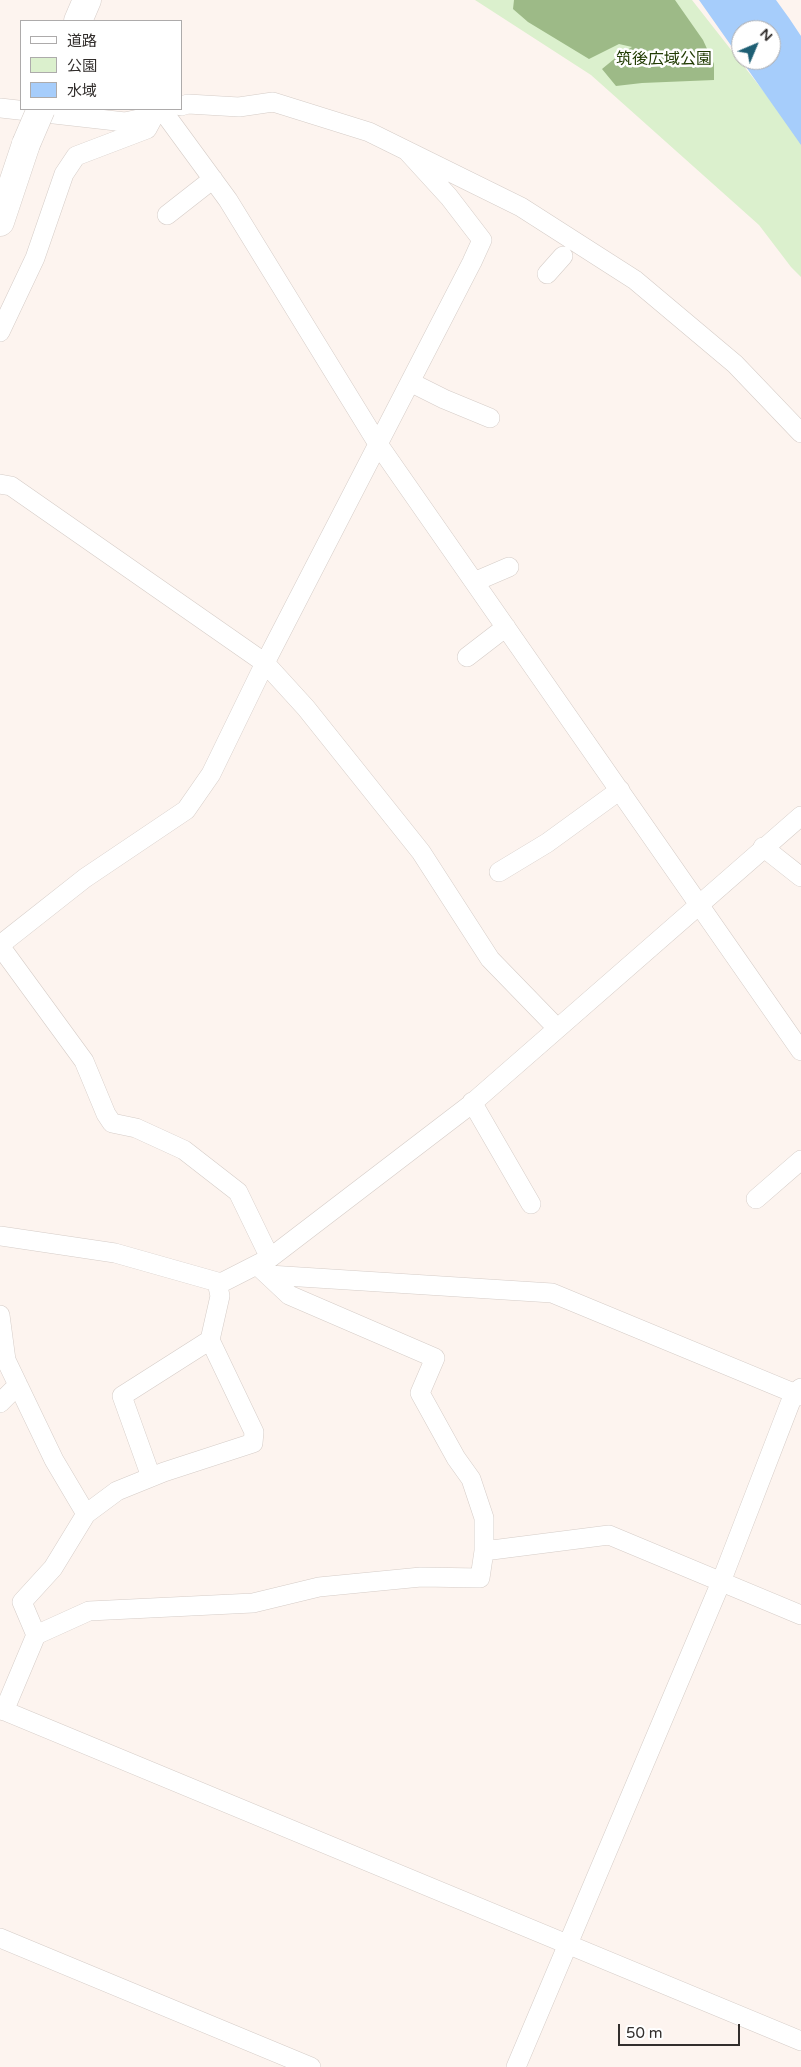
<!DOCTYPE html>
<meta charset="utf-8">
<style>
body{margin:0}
#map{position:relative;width:801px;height:2067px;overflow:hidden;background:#fdf4ef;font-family:"Varela Round","Noto Sans JP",sans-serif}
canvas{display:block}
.legend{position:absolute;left:20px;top:20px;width:162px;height:90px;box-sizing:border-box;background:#fff;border:1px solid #adabab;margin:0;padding:6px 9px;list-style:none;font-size:15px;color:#322e2c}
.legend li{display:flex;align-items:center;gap:10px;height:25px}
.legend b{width:25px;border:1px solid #adabab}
.north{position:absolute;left:731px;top:20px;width:50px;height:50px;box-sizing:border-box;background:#fff;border:1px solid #adabab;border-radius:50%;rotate:45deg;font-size:14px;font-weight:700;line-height:20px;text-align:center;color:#322e2c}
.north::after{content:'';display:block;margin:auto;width:18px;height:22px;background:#1e5f74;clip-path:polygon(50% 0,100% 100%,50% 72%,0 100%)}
.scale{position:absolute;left:618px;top:2024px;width:122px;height:22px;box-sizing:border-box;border:2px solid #322e2c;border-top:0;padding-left:6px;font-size:15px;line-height:18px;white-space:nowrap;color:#322e2c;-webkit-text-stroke:4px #fff;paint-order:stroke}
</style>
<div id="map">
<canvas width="801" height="2067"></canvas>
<ul class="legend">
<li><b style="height:6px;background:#fff"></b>道路</li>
<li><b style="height:14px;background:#dbf0cd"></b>公園</li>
<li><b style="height:14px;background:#a6cdfb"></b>水域</li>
</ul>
<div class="north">N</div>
<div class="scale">50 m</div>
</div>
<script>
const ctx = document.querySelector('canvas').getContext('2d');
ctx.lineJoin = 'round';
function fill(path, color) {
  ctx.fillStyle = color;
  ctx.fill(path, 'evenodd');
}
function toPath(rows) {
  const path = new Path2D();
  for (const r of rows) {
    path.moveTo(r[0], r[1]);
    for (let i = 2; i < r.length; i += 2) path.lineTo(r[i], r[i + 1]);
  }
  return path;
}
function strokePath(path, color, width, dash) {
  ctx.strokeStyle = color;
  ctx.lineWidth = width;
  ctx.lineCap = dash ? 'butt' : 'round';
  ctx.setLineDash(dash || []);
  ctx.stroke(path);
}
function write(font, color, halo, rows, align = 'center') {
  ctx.font = font + ' "Varela Round","Noto Sans JP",sans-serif';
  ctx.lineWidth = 5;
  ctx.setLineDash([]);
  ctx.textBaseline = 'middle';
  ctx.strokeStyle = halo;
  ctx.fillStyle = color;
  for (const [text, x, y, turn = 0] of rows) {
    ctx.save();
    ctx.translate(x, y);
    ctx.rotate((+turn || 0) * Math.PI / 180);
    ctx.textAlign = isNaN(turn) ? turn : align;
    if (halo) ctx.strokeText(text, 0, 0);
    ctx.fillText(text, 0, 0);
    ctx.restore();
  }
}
fill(toPath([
 [475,0,692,0,801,139,801,277,791,267,759,225,591,75]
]), '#dbf0cd');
fill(toPath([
 [514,0,675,0,703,40,714,64,714,80,642,83,616,86,602,69,619,55,632,47,619,44,589,59,528,22,513,9]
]), '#9dba87');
fill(toPath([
 [699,0,776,0,789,18,801,36,801,145],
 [741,30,771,30,771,60,741,60]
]), '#a6cdfb');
const minor = toPath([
 [181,106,188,104,239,107,273,102,369,132,521,207,635,280,735,364,801,433],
 [0,108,125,122,157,115],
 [165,114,228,200,378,444,801,1051],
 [167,215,213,179],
 [547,274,563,256],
 [0,332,35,258,64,174,76,156,147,129,154,116],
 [410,382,444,399,490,418],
 [0,484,11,486,265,663,306,708,421,852,490,959,557,1028],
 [474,582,509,567],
 [467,657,506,627],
 [763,847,801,877],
 [499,872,547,843,620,790],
 [0,945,85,878,186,810,211,774,265,663,472,262,482,240,449,197,407,151],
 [0,946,84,1061,106,1114,112,1123,136,1128,184,1150,238,1192,270,1258],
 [472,1102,531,1204],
 [756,1199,801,1160],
 [0,1236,115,1253,221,1283,270,1258,470,1105,801,816],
 [269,1275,552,1293,801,1396],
 [0,1315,6,1360,54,1460,86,1514,53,1568,22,1602,36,1635],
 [0,1403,18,1385],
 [151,1477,122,1396,210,1340,220,1296,217,1282],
 [86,1514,117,1491,164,1472,253,1443,254,1432,210,1340],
 [484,1551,609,1535,801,1615],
 [0,1709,801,2041],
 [4,1711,36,1635,89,1611,253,1603,319,1587,421,1577,480,1578,484,1551,484,1518,471,1479,456,1458,420,1393,435,1358,289,1295,257,1265],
 [0,1938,311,2067],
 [516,2067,721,1582,794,1393,801,1388]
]);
const trunk = toPath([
 [78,21,87,0],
 [0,222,26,144]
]);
strokePath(minor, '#d5ccc7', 20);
strokePath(trunk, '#d5ccc7', 29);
strokePath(minor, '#fff', 19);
strokePath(trunk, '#fff', 28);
const trunkBridge = toPath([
 [26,144,41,109]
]);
strokePath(trunkBridge, '#d5ccc7', 29, []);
strokePath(trunkBridge, '#fff', 28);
write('16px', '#223c04', '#fff', [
 ["筑後広域公園",664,60]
]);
</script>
